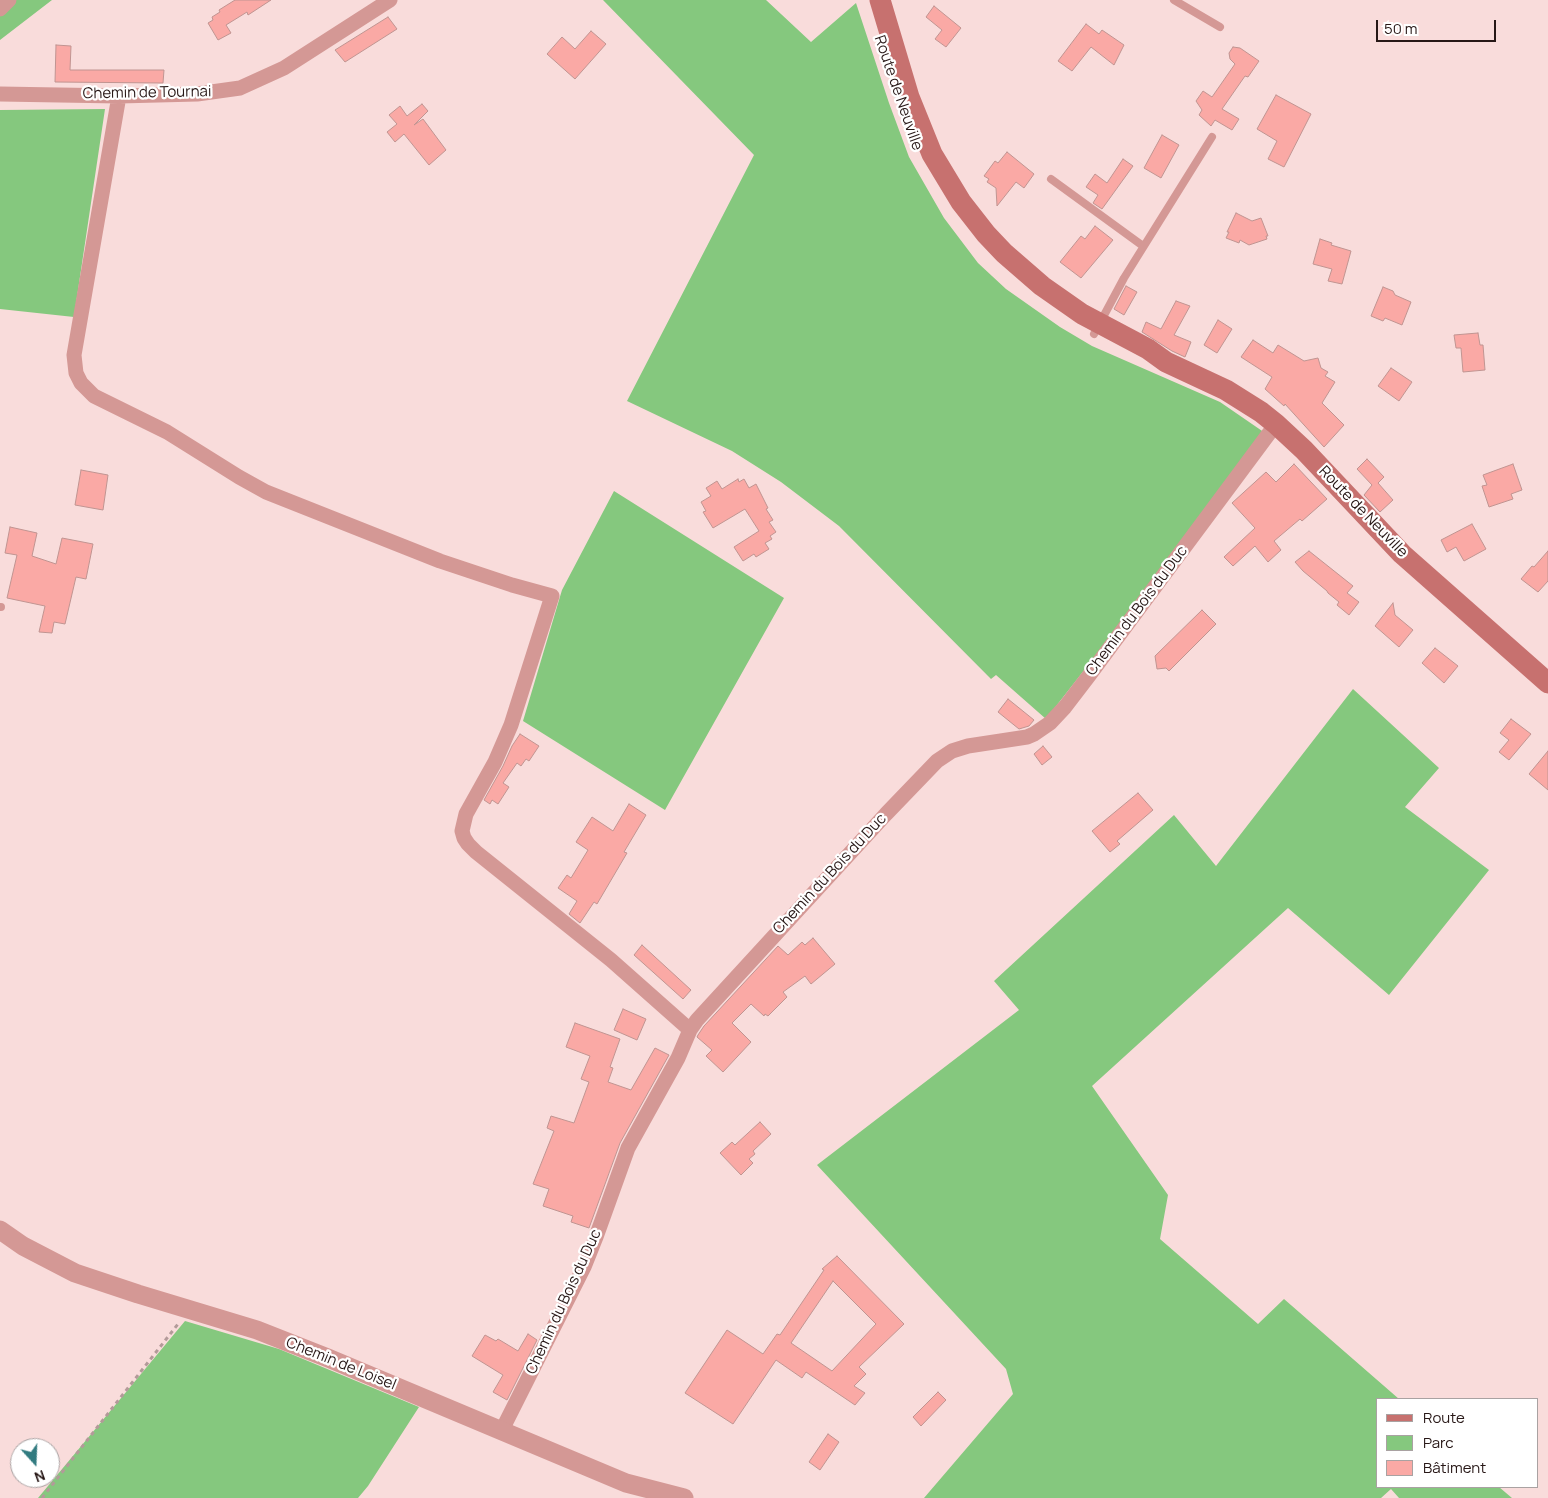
<!DOCTYPE html>
<meta charset="utf-8">
<style>
body{margin:0}
#map{position:relative;width:1548px;height:1498px;overflow:hidden;background:#f9dcdb;font-family:Manrope,sans-serif}
canvas{display:block}
.legend{position:absolute;left:1376px;top:1398px;width:162px;height:90px;box-sizing:border-box;background:#fff;border:1px solid #a9a2a2;margin:0;padding:6px 9px;list-style:none;font-size:15px;color:#271716}
.legend li{display:flex;align-items:center;gap:10px;height:25px}
.legend b{width:25px;border:1px solid #a9a2a2}
.north{position:absolute;left:10px;top:1438px;width:50px;height:50px;box-sizing:border-box;background:#fff;border:1px solid #a9a2a2;border-radius:50%;rotate:160deg;font-size:14px;font-weight:700;line-height:20px;text-align:center;color:#271716}
.north::after{content:'';display:block;margin:auto;width:18px;height:22px;background:#327b80;clip-path:polygon(50% 0,100% 100%,50% 72%,0 100%)}
.scale{position:absolute;left:1376px;top:20px;width:120px;height:22px;box-sizing:border-box;border:2px solid #271716;border-top:0;padding-left:6px;font-size:15px;line-height:18px;white-space:nowrap;color:#271716;-webkit-text-stroke:4px #fff;paint-order:stroke}
</style>
<div id="map">
<canvas width="1548" height="1498"></canvas>
<ul class="legend">
<li><b style="height:6px;background:#c7716f"></b>Route</li>
<li><b style="height:14px;background:#85c87e"></b>Parc</li>
<li><b style="height:14px;background:#faa9a5"></b>Bâtiment</li>
</ul>
<div class="north">N</div>
<div class="scale">50 m</div>
</div>
<script>
const ctx = document.querySelector('canvas').getContext('2d');
ctx.lineJoin = 'round';
function fill(path, color) {
  ctx.fillStyle = color;
  ctx.fill(path, 'evenodd');
}
function toPath(rows) {
  const path = new Path2D();
  for (const r of rows) {
    path.moveTo(r[0], r[1]);
    for (let i = 2; i < r.length; i += 2) path.lineTo(r[i], r[i + 1]);
  }
  return path;
}
function strokePath(path, color, width, dash) {
  ctx.strokeStyle = color;
  ctx.lineWidth = width;
  ctx.lineCap = dash ? 'butt' : 'round';
  ctx.setLineDash(dash || []);
  ctx.stroke(path);
}
function write(font, color, halo, rows, align = 'center') {
  ctx.font = font + ' Manrope,sans-serif';
  ctx.lineWidth = 4.5;
  ctx.setLineDash([]);
  ctx.textBaseline = 'middle';
  ctx.strokeStyle = halo;
  ctx.fillStyle = color;
  for (const [text, x, y, turn = 0] of rows) {
    ctx.save();
    ctx.translate(x, y);
    ctx.rotate((+turn || 0) * Math.PI / 180);
    ctx.textAlign = isNaN(turn) ? turn : align;
    if (halo) ctx.strokeText(text, 0, 0);
    ctx.fillText(text, 0, 0);
    ctx.restore();
  }
}
fill(toPath([
 [0,0,52,0,0,40],
 [603,0,766,0,811,42,856,3,889,103,909,157,944,218,978,263,1006,289,1060,327,1092,346,1220,402,1268,435,1046,719,996,675,991,679,839,526,781,482,732,451,627,401,754,155],
 [105,109,74,317,0,309,0,110],
 [614,491,784,598,665,810,523,721,562,590],
 [1353,689,1439,768,1405,807,1489,870,1389,995,1288,908,1092,1086,1168,1195,1160,1239,1258,1324,1284,1299,1399,1399,1377,1399,1377,1487,1499,1487,1512,1498,1399,1498,1391,1489,1381,1498,924,1498,1013,1394,1006,1369,817,1165,1019,1010,994,981,1174,815,1216,866],
 [185,1321,279,1349,419,1407,368,1486,358,1498,38,1498]
]), '#85c87e');
const building = toPath([
 [235,0,271,0,248,15,247,12,226,25,231,33,218,40,208,23,213,20,212,17,220,12,219,10,235,0],
 [934,6,961,28,946,47,935,39,942,30,926,17,934,6],
 [388,17,397,29,345,62,335,50,388,17],
 [1086,24,1099,34,1102,30,1124,45,1114,65,1091,47,1072,71,1058,61,1086,24],
 [591,31,606,44,575,79,547,54,562,37,575,49,591,31],
 [56,45,71,46,70,70,164,70,163,83,55,82,56,45],
 [1233,47,1240,48,1259,61,1248,77,1245,76,1222,109,1239,119,1232,130,1215,120,1211,126,1199,115,1202,110,1196,101,1203,91,1212,97,1235,64,1230,59,1229,53,1233,47],
 [1276,95,1311,114,1284,167,1268,159,1277,141,1257,129,1276,95],
 [422,104,428,111,414,125,423,119,446,150,429,165,404,134,395,142,387,132,397,124,389,115,400,106,407,116,422,104],
 [1162,135,1179,145,1161,178,1144,168,1162,135],
 [1007,152,1034,174,1024,188,1016,182,997,206,996,188,987,182,989,179,984,176,995,161,998,163,1007,152],
 [1123,159,1133,166,1102,209,1093,203,1098,195,1086,187,1095,174,1107,183,1123,159],
 [1236,213,1252,221,1261,218,1268,236,1266,236,1267,239,1249,245,1240,240,1239,243,1226,238,1229,232,1227,232,1236,213],
 [1095,226,1113,240,1081,278,1060,262,1081,236,1085,239,1095,226],
 [1320,239,1332,243,1331,245,1351,251,1342,284,1328,281,1332,269,1313,264,1320,239],
 [1126,286,1137,292,1124,315,1114,309,1126,286],
 [1383,287,1393,291,1395,295,1411,302,1402,325,1385,318,1383,321,1371,316,1383,287],
 [1176,301,1190,306,1174,335,1191,342,1185,357,1172,351,1142,332,1146,322,1161,329,1176,301],
 [1218,320,1232,329,1217,353,1204,345,1218,320],
 [1478,333,1480,345,1483,345,1485,370,1463,372,1461,348,1456,348,1454,335,1478,333],
 [1253,340,1273,353,1278,345,1304,361,1318,358,1321,368,1328,372,1325,376,1335,382,1322,403,1344,425,1324,447,1285,404,1284,406,1265,389,1272,377,1241,357,1253,340],
 [1391,368,1412,382,1399,401,1378,386,1391,368],
 [1367,459,1384,477,1378,483,1393,500,1380,512,1364,495,1372,485,1357,469,1367,459],
 [1294,464,1327,499,1302,521,1300,519,1274,541,1281,550,1268,562,1255,546,1233,566,1224,557,1255,528,1232,503,1266,472,1276,482,1294,464],
 [1513,464,1522,490,1511,494,1513,499,1489,507,1482,486,1487,485,1483,475,1513,464],
 [81,470,108,475,103,510,75,505,81,470],
 [738,479,739,482,744,479,749,488,756,484,768,508,766,509,773,520,769,522,776,532,770,536,772,539,765,543,769,549,756,557,754,554,743,561,734,547,759,531,745,509,713,528,703,512,706,511,701,502,711,496,706,488,717,481,722,489,738,479],
 [1472,524,1486,549,1464,561,1456,547,1447,552,1441,540,1472,524],
 [10,527,37,533,32,556,56,564,62,538,93,544,86,579,76,577,65,624,54,622,52,633,39,632,45,606,7,598,17,555,5,553,10,527],
 [1309,551,1353,586,1347,593,1359,602,1349,615,1337,605,1339,602,1328,593,1327,591,1303,571,1295,562,1309,551],
 [1548,551,1548,581,1538,592,1521,579,1532,566,1534,567,1548,551],
 [1393,603,1395,615,1413,630,1399,647,1375,626,1393,603],
 [1202,610,1216,624,1169,671,1166,668,1157,669,1155,656,1202,610],
 [1435,648,1458,666,1444,683,1422,663,1435,648],
 [1008,699,1034,720,1029,726,1019,729,998,712,1008,699],
 [1511,719,1531,734,1509,760,1499,752,1509,740,1500,733,1511,719],
 [520,734,539,746,529,761,526,759,521,766,517,763,503,783,509,787,498,804,492,800,490,804,484,800,503,766,512,746,520,734],
 [1043,746,1052,757,1042,765,1034,754,1043,746],
 [1548,751,1548,790,1529,774,1548,751],
 [1138,793,1153,810,1117,841,1120,844,1110,852,1092,831,1138,793],
 [629,804,646,815,624,852,627,853,597,904,594,902,580,923,569,914,577,901,558,888,567,875,571,878,588,850,576,842,592,817,613,831,629,804],
 [813,938,835,964,811,984,805,976,783,992,787,997,768,1016,765,1014,764,1016,751,1004,732,1023,751,1042,723,1072,706,1056,712,1050,697,1037,698,1035,704,1026,778,946,788,955,802,942,805,945,813,938],
 [642,945,691,990,683,999,634,955,642,945],
 [623,1009,646,1019,637,1040,614,1030,623,1009],
 [575,1023,620,1039,610,1067,613,1068,608,1082,631,1090,655,1048,669,1055,620,1143,589,1228,571,1222,573,1216,543,1206,549,1189,533,1184,554,1131,547,1128,551,1116,574,1123,589,1082,581,1079,590,1056,566,1047,575,1023],
 [760,1122,771,1134,753,1151,755,1154,749,1159,753,1163,741,1175,720,1153,732,1142,735,1145,760,1122],
 [837,1256,904,1324,859,1367,866,1374,854,1386,865,1393,855,1405,806,1372,802,1378,776,1360,733,1424,685,1393,727,1330,763,1354,777,1334,780,1335,824,1270,822,1269,837,1256],
 [833,1281,876,1324,832,1371,791,1343,833,1281],
 [528,1334,537,1340,507,1400,493,1392,503,1375,472,1356,485,1335,496,1341,498,1339,518,1351,528,1334],
 [938,1392,946,1400,921,1426,913,1417,938,1392],
 [828,1434,839,1442,820,1470,809,1462,828,1434]
]);
fill(building, '#faa9a5');
strokePath(building, '#c09491', 1);
strokePath(toPath([
 [42,1498,178,1324]
]), '#b39a99', 3, [4, 4]);
strokePath(toPath([
 [1174,0,1220,27],
 [1051,179,1143,246],
 [1094,334,1124,278,1212,137],
 [0,607,1,607]
]), '#d49895', 8);
strokePath(toPath([
 [0,9,9,0],
 [0,94,119,96,197,94,240,88,284,68,390,0],
 [119,96,74,355,76,373,81,383,94,396,167,432,239,477,266,492,440,561,512,585,552,596,511,725,495,762,466,814,462,831,464,838,468,844,476,852,611,960,690,1030],
 [502,1430,584,1267,596,1237,628,1148,678,1058,690,1030,697,1020,886,814,937,761,952,751,968,746,1027,737,1034,734,1050,723,1065,707,1088,677,1276,424]
]), '#d49895', 15);
strokePath(toPath([
 [0,1230,23,1246,75,1273,138,1294,257,1330,328,1358,626,1483,684,1498]
]), '#d49895', 19);
strokePath(toPath([
 [880,0,909,97,932,154,961,202,986,234,1004,253,1042,286,1082,314,1148,349,1166,362,1226,390,1261,412,1276,424,1304,450,1402,554,1548,683]
]), '#c7716f', 21);
write('15px', '#271716', '#fff', [
 ["Chemin de Tournai",147,93,-1],
 ["Route de Neuville",898,93,71],
 ["Route de Neuville",1363,512,46],
 ["Chemin du Bois du Duc",1137,611,-53],
 ["Chemin du Bois du Duc",830,874,-47],
 ["Chemin du Bois du Duc",564,1302,-65],
 ["Chemin de Loisel",341,1364,22]
]);
</script>
